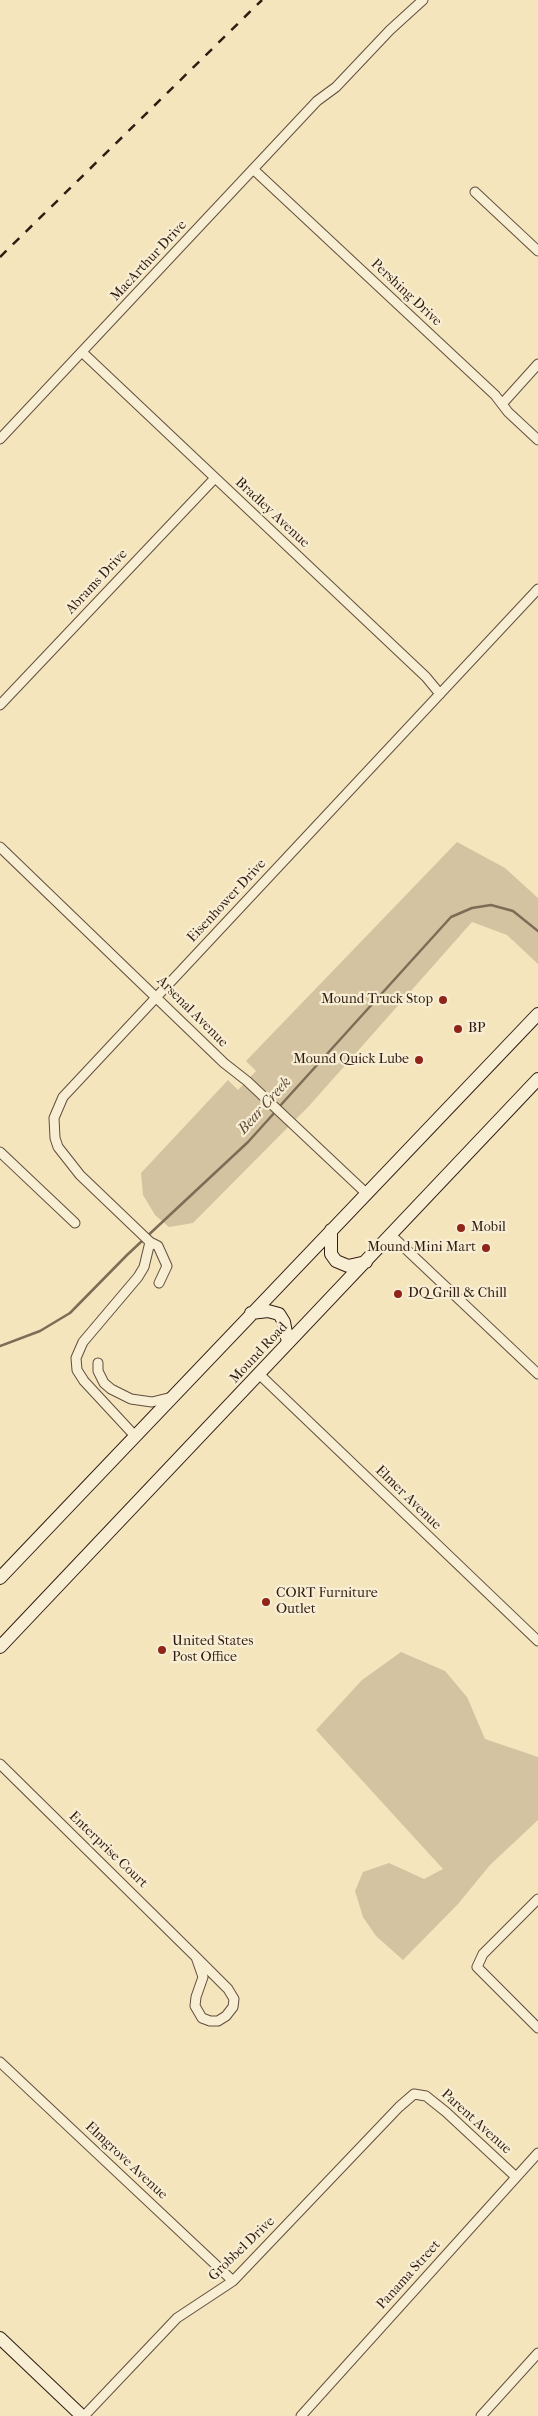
<!DOCTYPE html>
<style>
body{margin:0}
canvas{display:block;background:#f4e5bd}
</style>
<canvas width="538" height="2416"></canvas>
<script>
const ctx = document.querySelector('canvas').getContext('2d');
ctx.lineJoin = 'round';
function fill(path, color) {
  ctx.fillStyle = color;
  ctx.fill(path, 'evenodd');
}
function toPath(rows) {
  const path = new Path2D();
  for (const r of rows) {
    path.moveTo(r[0], r[1]);
    for (let i = 2; i < r.length; i += 2) path.lineTo(r[i], r[i + 1]);
  }
  return path;
}
function strokePath(path, color, width, dash) {
  ctx.strokeStyle = color;
  ctx.lineWidth = width;
  ctx.lineCap = dash ? 'butt' : 'round';
  ctx.setLineDash(dash || []);
  ctx.stroke(path);
}
function write(font, color, halo, rows, align = 'center') {
  ctx.font = font + ' "IM FELL French Canon",serif';
  ctx.lineWidth = 4.5;
  ctx.setLineDash([]);
  ctx.textBaseline = 'middle';
  ctx.strokeStyle = halo;
  ctx.fillStyle = color;
  for (const [text, x, y, turn = 0] of rows) {
    ctx.save();
    ctx.translate(x, y);
    ctx.rotate((+turn || 0) * Math.PI / 180);
    ctx.textAlign = isNaN(turn) ? turn : align;
    if (halo) ctx.strokeText(text, 0, 0);
    ctx.fillText(text, 0, 0);
    ctx.restore();
  }
}
fill(toPath([
 [457,842,505,868,538,898,538,964,507,935,472,922,309,1106,193,1223,169,1227,155,1215,143,1195,141,1173,228,1080,238,1090,256,1071,246,1061],
 [401,1652,445,1671,467,1697,485,1739,538,1757,538,1820,490,1865,458,1904,403,1960,376,1936,363,1917,355,1891,363,1872,389,1863,424,1879,443,1869,316,1730,362,1680]
]), '#d3c3a0');
strokePath(toPath([
 [279,1107,451,917,472,908,491,905,513,911,538,931],
 [0,1346,40,1331,70,1313,127,1255,248,1142,276,1111]
]), '#7e6c56', 2.5);
const street = toPath([
 [253,169,495,395,508,412,538,440],
 [475,192,538,251],
 [83,353,426,677,440,694],
 [502,404,538,364],
 [0,439,317,101,336,87,390,30,423,0],
 [0,705,215,478],
 [0,847,224,1063,247,1081,367,1194],
 [0,1152,75,1223],
 [391,1235,538,1374],
 [159,1283,167,1266,158,1246,150,1242,80,1175,58,1147,55,1138,54,1118,63,1097,538,589],
 [98,1363,98,1371,104,1383,111,1389,131,1399,152,1402,172,1397],
 [260,1375,538,1641],
 [135,1436,84,1381,77,1370,76,1358,83,1342,138,1277,144,1267,150,1242],
 [0,1764,196,1957,228,1989,234,1999,233,2007,226,2016,218,2021,210,2021,202,2018,195,2006,196,1997,203,1977,196,1957],
 [538,1899,483,1954,477,1967,538,2028],
 [0,2062,233,2281],
 [84,2416,177,2318,233,2281,399,2107,414,2094,426,2096,446,2112,516,2177],
 [301,2416,538,2153],
 [481,2416,538,2353]
]);
const secondary = toPath([
 [331,1230,331,1254,336,1261,348,1266,366,1262],
 [251,1313,268,1311,279,1314,284,1322,288,1343],
 [0,1578,538,1014],
 [0,1647,538,1079],
 [0,2338,82,2416]
]);
strokePath(street, '#624e3e', 11);
strokePath(secondary, '#311c13', 14);
strokePath(street, '#f8eed4', 9);
strokePath(secondary, '#f8eed4', 12);
strokePath(toPath([
 [0,257,262,0]
]), '#311c13', 2.5, [9, 9]);
for (const [x, y, r, color] of [
 [443,1000,5,"#8f2418"],
 [458,1029,5,"#8f2418"],
 [419,1060,5,"#8f2418"],
 [461,1228,5,"#8f2418"],
 [486,1248,5,"#8f2418"],
 [398,1294,5,"#8f2418"],
 [266,1602,5,"#8f2418"],
 [162,1650,5,"#8f2418"]
]) {
  const dot = new Path2D();
  dot.arc(x, y, r, 0, 2 * Math.PI);
  ctx.fillStyle = color;
  ctx.fill(dot);
  strokePath(dot, '#f8eed4', 2);
}
write('14px', '#311c13', '#f8eed4', [
 ["MacArthur Drive",149,261,-47],
 ["Pershing Drive",406,293,43],
 ["Bradley Avenue",272,513,43],
 ["Abrams Drive",97,582,-47],
 ["Eisenhower Drive",227,901,-47],
 ["Arsenal Avenue",192,1012,45],
 ["Mound Road",259,1353,-47],
 ["Elmer Avenue",408,1498,44],
 ["Enterprise Court",108,1850,44],
 ["Parent Avenue",476,2122,42],
 ["Elmgrove Avenue",126,2161,43],
 ["Grobbel Drive",242,2249,-44],
 ["Panama Street",409,2275,-48]
]);
write('14px', '#311c13', '#f8eed4', [
 ["Mound Truck Stop",433,1000,"right"],
 ["BP",468,1029],
 ["Mound Quick Lube",409,1060,"right"],
 ["Mobil",471,1228],
 ["Mound Mini Mart",476,1248,"right"],
 ["DQ Grill & Chill",408,1294],
 ["CORT Furniture",276,1594],
 ["Outlet",276,1610],
 ["United States",172,1642],
 ["Post Office",172,1658]
], 'left');
write('italic 15px', '#5e4b3a', '#f8eed4', [
 ["Bear Creek",265,1106,-48]
]);
</script>
